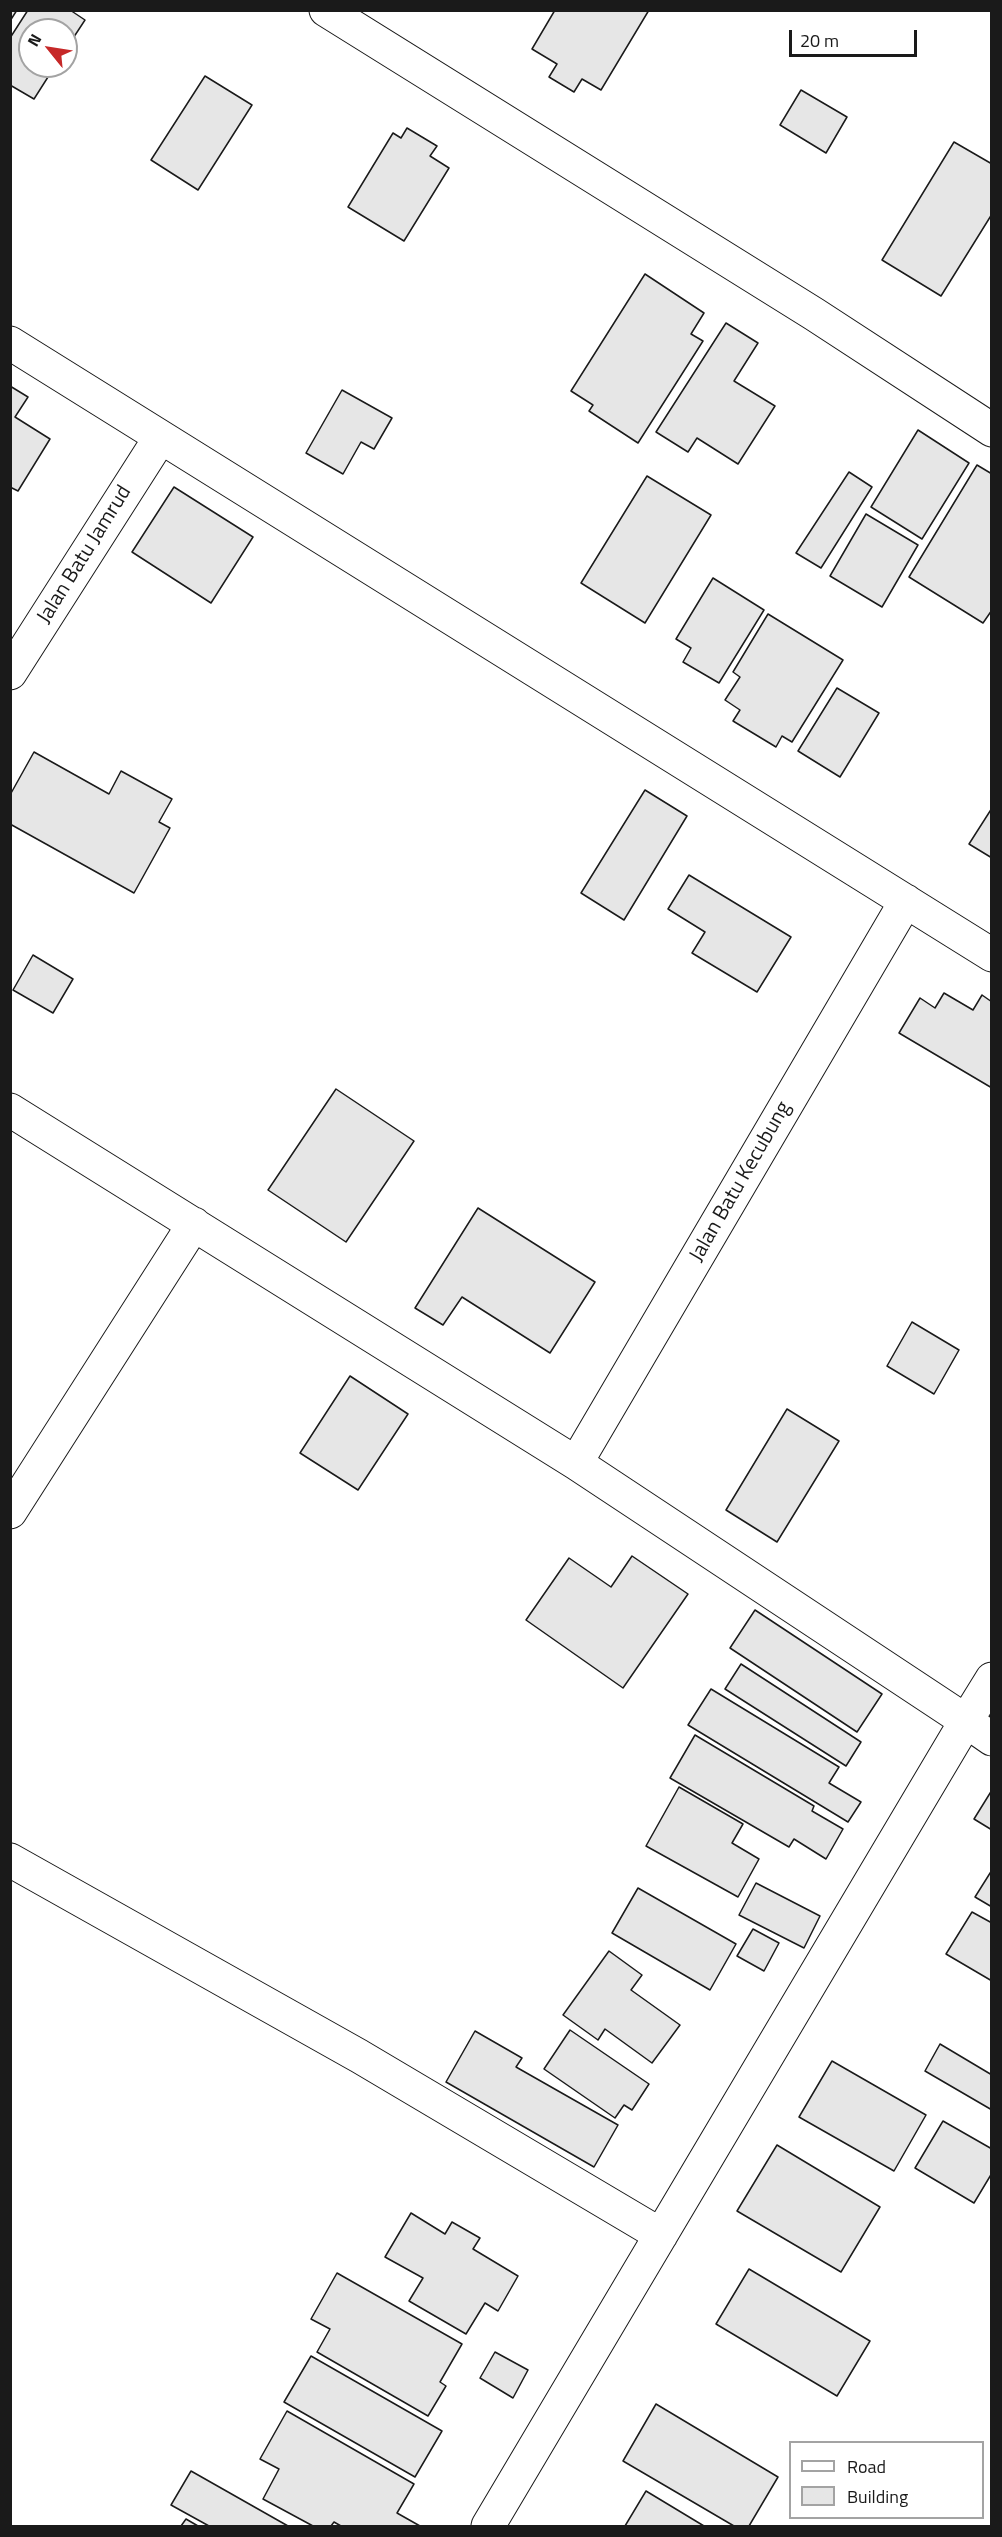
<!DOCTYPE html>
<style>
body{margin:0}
#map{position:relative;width:1002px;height:2537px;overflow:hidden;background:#fff;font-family:"Titillium Web",sans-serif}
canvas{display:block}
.frame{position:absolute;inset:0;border:12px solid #1a1a1a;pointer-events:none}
.legend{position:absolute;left:789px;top:2441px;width:195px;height:78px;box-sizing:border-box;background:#fff;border:2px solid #a3a3a3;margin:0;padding:8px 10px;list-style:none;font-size:18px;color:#1a1a1a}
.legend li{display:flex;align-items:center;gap:12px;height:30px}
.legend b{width:30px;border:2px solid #a3a3a3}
.north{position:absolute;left:18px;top:18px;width:60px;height:60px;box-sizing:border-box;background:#fff;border:2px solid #a3a3a3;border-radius:50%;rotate:300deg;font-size:16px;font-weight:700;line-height:24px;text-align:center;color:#1a1a1a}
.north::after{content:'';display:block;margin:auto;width:21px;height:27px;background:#c62828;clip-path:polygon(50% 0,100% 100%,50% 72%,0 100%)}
.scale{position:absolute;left:789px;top:30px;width:128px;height:27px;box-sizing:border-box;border:3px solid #1a1a1a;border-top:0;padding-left:8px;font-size:18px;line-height:21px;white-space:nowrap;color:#1a1a1a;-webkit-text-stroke:4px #fff;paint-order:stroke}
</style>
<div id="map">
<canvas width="1002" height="2537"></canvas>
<div class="frame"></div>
<ul class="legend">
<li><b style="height:8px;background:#fff"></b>Road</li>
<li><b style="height:16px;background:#e6e6e6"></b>Building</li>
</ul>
<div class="north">N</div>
<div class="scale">20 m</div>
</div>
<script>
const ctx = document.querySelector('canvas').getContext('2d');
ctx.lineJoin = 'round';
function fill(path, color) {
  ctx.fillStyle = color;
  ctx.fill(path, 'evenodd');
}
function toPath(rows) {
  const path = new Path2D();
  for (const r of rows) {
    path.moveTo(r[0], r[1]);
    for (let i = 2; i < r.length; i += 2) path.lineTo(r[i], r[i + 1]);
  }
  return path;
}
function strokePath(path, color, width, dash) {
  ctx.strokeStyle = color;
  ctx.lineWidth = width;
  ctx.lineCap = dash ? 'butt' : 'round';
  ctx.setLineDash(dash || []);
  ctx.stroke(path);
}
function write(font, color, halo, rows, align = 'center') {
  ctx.font = font + ' "Titillium Web",sans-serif';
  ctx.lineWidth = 4.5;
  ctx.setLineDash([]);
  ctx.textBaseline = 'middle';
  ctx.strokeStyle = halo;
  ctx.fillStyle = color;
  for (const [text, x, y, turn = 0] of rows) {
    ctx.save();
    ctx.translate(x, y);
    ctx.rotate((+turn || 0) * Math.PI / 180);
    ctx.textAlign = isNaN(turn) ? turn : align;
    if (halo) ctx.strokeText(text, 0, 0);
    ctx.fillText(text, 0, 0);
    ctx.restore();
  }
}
const building = toPath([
 [10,10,17,10,10,21,10,10],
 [28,10,70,10,85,20,66,49,66,30,30,30,30,66,55,66,34,99,10,85,10,38,28,10],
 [555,10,649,10,601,90,582,79,574,92,549,77,557,64,532,49,555,10],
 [205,76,252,105,198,190,151,160,205,76],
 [801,90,847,117,826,153,780,125,801,90],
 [407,128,437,146,430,156,449,168,404,241,348,207,393,133,401,138,407,128],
 [954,142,992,164,992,214,941,296,882,260,954,142],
 [645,274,704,313,691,334,703,341,638,443,589,411,593,405,571,391,645,274],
 [726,323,758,343,734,381,775,406,738,464,697,438,688,452,656,432,726,323],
 [10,386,28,397,15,417,50,439,18,491,10,487,10,386],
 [342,390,392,418,374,449,361,442,343,474,306,453,342,390],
 [918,430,969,463,922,539,871,507,918,430],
 [977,465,992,474,992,610,983,623,909,577,977,465],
 [849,472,872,487,821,568,796,553,849,472],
 [647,476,711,515,645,623,581,583,647,476],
 [174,487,253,537,211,603,132,552,174,487],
 [866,514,918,545,882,607,830,576,866,514],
 [713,578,764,610,719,683,683,662,691,648,676,639,713,578],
 [768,614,843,660,792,742,782,736,776,747,733,721,740,710,725,700,740,677,733,672,768,614],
 [837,688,879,713,840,777,798,751,837,688],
 [34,752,109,794,121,771,172,799,159,822,170,828,134,893,10,824,10,795,34,752],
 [645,790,687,816,624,920,581,893,645,790],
 [992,808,992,858,969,844,992,808],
 [689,875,791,937,757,992,692,953,705,932,668,909,689,875],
 [33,955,73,979,53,1013,13,990,33,955],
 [944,993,973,1010,982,995,992,1002,992,1088,899,1033,920,998,935,1008,944,993],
 [336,1089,414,1141,346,1242,268,1190,336,1089],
 [478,1208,595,1282,550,1353,462,1297,443,1325,415,1308,478,1208],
 [912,1322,959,1350,934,1394,887,1366,912,1322],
 [350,1376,408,1414,358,1490,300,1453,350,1376],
 [787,1409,839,1441,777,1542,726,1510,787,1409],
 [632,1556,688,1594,623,1688,526,1620,569,1558,611,1587,632,1556],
 [755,1610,882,1694,857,1732,730,1648,755,1610],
 [741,1664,861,1742,846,1766,725,1689,741,1664],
 [711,1689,839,1767,829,1783,861,1802,848,1822,688,1725,711,1689],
 [695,1735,814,1806,812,1811,843,1829,826,1859,794,1839,789,1847,670,1778,695,1735],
 [679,1787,743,1824,732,1843,759,1859,738,1897,646,1846,679,1787],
 [992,1790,992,1830,974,1819,992,1790],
 [992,1870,992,1907,975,1897,992,1870],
 [756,1883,820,1916,804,1948,739,1915,756,1883],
 [638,1888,736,1944,710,1990,612,1933,638,1888],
 [972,1912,992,1923,992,1981,946,1954,972,1912],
 [753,1929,779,1943,764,1971,737,1956,753,1929],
 [609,1951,642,1975,631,1990,680,2025,652,2063,605,2029,598,2040,563,2015,609,1951],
 [570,2030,649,2084,632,2110,624,2105,615,2118,544,2069,570,2030],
 [475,2031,522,2058,516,2067,618,2125,594,2167,446,2082,475,2031],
 [940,2044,992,2075,992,2110,925,2071,940,2044],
 [832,2061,926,2115,894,2171,799,2117,832,2061],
 [943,2121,992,2149,992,2173,974,2203,915,2168,943,2121],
 [777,2145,880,2207,841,2272,737,2211,777,2145],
 [411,2213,445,2234,452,2222,480,2238,473,2249,518,2276,498,2311,485,2303,466,2334,409,2301,423,2278,385,2257,411,2213],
 [749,2269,870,2341,837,2396,716,2324,749,2269],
 [337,2273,462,2344,440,2382,446,2386,428,2416,317,2352,330,2329,311,2319,337,2273],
 [495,2352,528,2370,513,2398,480,2378,495,2352],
 [311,2356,442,2431,415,2477,284,2402,311,2356],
 [656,2404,778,2477,749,2526,734,2526,623,2461,656,2404],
 [287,2411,414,2484,397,2513,420,2526,341,2526,334,2522,331,2526,313,2526,263,2499,279,2469,260,2459,287,2411],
 [191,2471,288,2526,209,2526,171,2505,191,2471],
 [646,2491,704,2526,625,2526,646,2491],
 [186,2519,198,2526,181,2526,186,2519]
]);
fill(building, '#e6e6e6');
strokePath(building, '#1a1a1a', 1.5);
const street = toPath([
 [326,10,814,314,992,430],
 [10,343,992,955],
 [10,673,160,438],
 [10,1110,576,1463,966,1721,488,2526],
 [576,1463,906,901],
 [10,1512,194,1224],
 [10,1860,359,2056,661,2235]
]);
const secondary = toPath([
 [992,1679,966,1721,992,1739]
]);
strokePath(street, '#1a1a1a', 35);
strokePath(secondary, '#1a1a1a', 35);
strokePath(street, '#fff', 33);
strokePath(secondary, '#fff', 33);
write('21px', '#1a1a1a', '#fff', [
 ["Jalan Batu Jamrud",85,555,-58],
 ["Jalan Batu Kecubung",741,1182,-60]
]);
</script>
